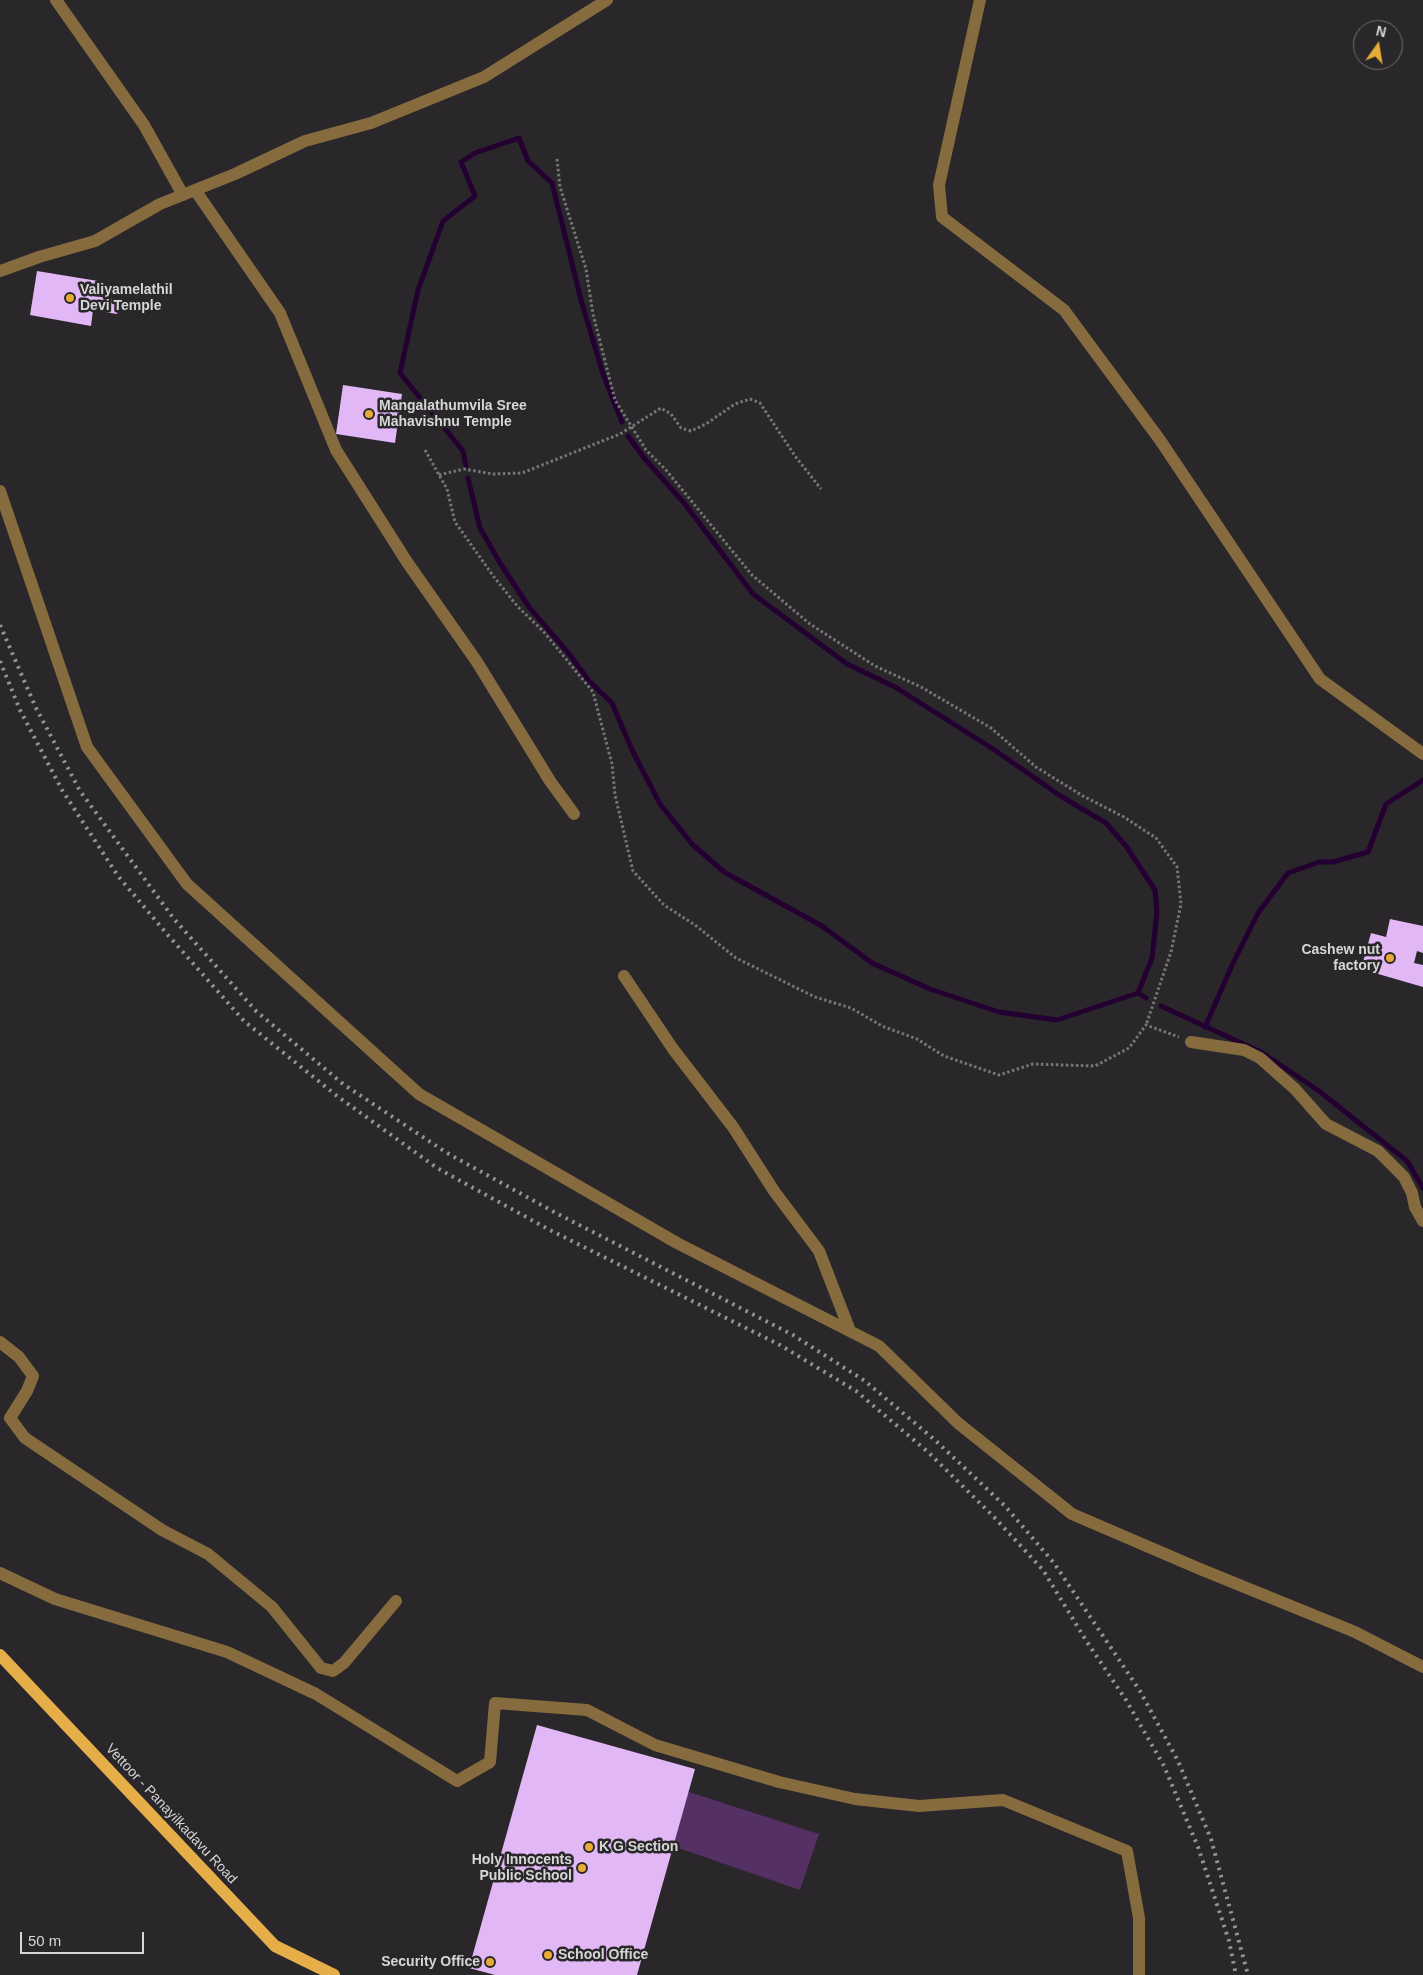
<!DOCTYPE html>
<style>
body{margin:0}
#map{position:relative;width:1423px;height:1975px;overflow:hidden;background:#292729;font-family:Arial,sans-serif}
canvas{display:block}
.north{position:absolute;left:1353px;top:20px;width:50px;height:50px;box-sizing:border-box;background:#292729;border:1px solid #6f6d6f;border-radius:50%;rotate:13deg;font-size:14px;font-weight:700;line-height:20px;text-align:center;color:#d7d6d7}
.north::after{content:'';display:block;margin:auto;width:18px;height:22px;background:#e8ab37;clip-path:polygon(50% 0,100% 100%,50% 72%,0 100%)}
.scale{position:absolute;left:20px;top:1932px;width:124px;height:22px;box-sizing:border-box;border:2px solid #d7d6d7;border-top:0;padding-left:6px;font-size:15px;line-height:18px;white-space:nowrap;color:#d7d6d7;-webkit-text-stroke:4px #292729;paint-order:stroke}
</style>
<div id="map">
<canvas width="1423" height="1975"></canvas>
<div class="north">N</div>
<div class="scale">50 m</div>
</div>
<script>
const ctx = document.querySelector('canvas').getContext('2d');
ctx.lineJoin = 'round';
function fill(path, color) {
  ctx.fillStyle = color;
  ctx.fill(path, 'evenodd');
}
function toPath(rows) {
  const path = new Path2D();
  for (const r of rows) {
    path.moveTo(r[0], r[1]);
    for (let i = 2; i < r.length; i += 2) path.lineTo(r[i], r[i + 1]);
  }
  return path;
}
function strokePath(path, color, width, dash) {
  ctx.strokeStyle = color;
  ctx.lineWidth = width;
  ctx.lineCap = dash ? 'butt' : 'round';
  ctx.setLineDash(dash || []);
  ctx.stroke(path);
}
function write(font, color, halo, rows, align = 'center') {
  ctx.font = font + ' Arial,sans-serif';
  ctx.lineWidth = 5;
  ctx.setLineDash([]);
  ctx.textBaseline = 'middle';
  ctx.strokeStyle = halo;
  ctx.fillStyle = color;
  for (const [text, x, y, turn = 0] of rows) {
    ctx.save();
    ctx.translate(x, y);
    ctx.rotate((+turn || 0) * Math.PI / 180);
    ctx.textAlign = isNaN(turn) ? turn : align;
    if (halo) ctx.strokeText(text, 0, 0);
    ctx.fillText(text, 0, 0);
    ctx.restore();
  }
}
fill(toPath([
 [683,1790,819,1834,800,1890,667,1844]
]), '#543065');
strokePath(toPath([
 [628,436,645,459,684,503,753,594,847,664,895,687,993,749,1062,797,1106,823,1126,846,1155,890,1157,912,1152,958,1138,993,1146,998],
 [466,466,463,451,400,373,418,290,443,221,475,196,461,162,475,153,519,138,528,161,552,183,581,300,603,374,622,422],
 [468,478,480,528,500,563,529,607,570,655,589,681,612,703,632,750,660,804,692,844,724,872,822,926,872,963,930,989,999,1012,1057,1020,1138,993],
 [1161,1006,1261,1052,1319,1091,1407,1161,1423,1188],
 [1205,1027,1233,963,1258,913,1288,873,1319,862,1333,862,1368,852,1386,804,1423,780]
]), '#230031', 5);
fill(toPath([
 [37,271,98,281,95,296,120,300,117,314,93,310,91,326,30,315],
 [343,385,402,394,395,443,336,434],
 [1390,919,1423,926,1423,953,1417,951,1414,963,1423,965,1423,987,1361,969,1371,933,1386,937],
 [537,1725,695,1769,637,1975,495,1975,469,1968]
]), '#e1b7f6');
strokePath(toPath([
 [557,159,560,187,586,269,593,314,615,400,646,450,666,470,752,575,810,624,875,666,921,687,991,728,1036,767,1083,796,1124,817,1156,838,1177,867,1181,904,1171,952,1146,1025],
 [425,450,447,489,455,522,494,577,518,607,543,631,593,692,612,764,615,795,633,871,664,905,695,925,736,958,815,997,851,1008,882,1026,917,1039,944,1056,999,1075,1033,1064,1095,1066,1129,1048,1146,1025,1179,1037],
 [439,475,464,469,493,474,522,473,620,434,661,408,671,414,681,428,691,431,706,424,735,404,750,399,760,403,795,456,821,489]
]), '#777677', 3, [2.5, 2.5]);
strokePath(toPath([
 [56,0,144,125,183,195],
 [980,0,939,185,942,217,1064,310,1160,440,1320,679,1423,754],
 [195,190,280,313,336,450,407,562,477,662,550,781,574,814],
 [0,271,39,257,95,241,160,204,235,174,305,141,371,123,484,77,607,0],
 [0,491,87,747,187,884,419,1094,677,1243,879,1346,958,1423,1072,1514,1200,1569,1355,1632,1423,1667],
 [624,976,673,1049,733,1127,774,1191,819,1251,850,1331],
 [1191,1042,1244,1050,1260,1058,1295,1089,1326,1124,1378,1151,1404,1177,1412,1193,1415,1207,1423,1221],
 [0,1342,19,1357,33,1376,27,1391,10,1418,25,1438,162,1530,208,1554,272,1607,321,1668,333,1671,344,1663,396,1601],
 [0,1573,55,1599,227,1652,316,1694,457,1781,490,1762,495,1703,587,1710,655,1745,779,1782,855,1799,919,1806,1003,1800,1127,1851,1139,1918,1139,1975]
]), '#866b3f', 12);
strokePath(toPath([
 [0,1655,275,1946,334,1975]
]), '#e6ae49', 12);
strokePath(toPath([
 [0,625,36,708,80,791,174,919,256,1011,343,1084,447,1153,556,1213,793,1335,865,1381,936,1441,1005,1506,1054,1563,1140,1691,1178,1761,1211,1839,1248,1975],
 [0,661,20,710,62,790,118,876,167,934,244,1021,337,1096,437,1168,548,1229,780,1345,856,1391,928,1452,994,1517,1043,1570,1087,1642,1126,1700,1164,1766,1198,1847,1229,1941,1236,1975]
]), '#959495', 4, [2.5, 5]);
for (const [x, y, r, color] of [
 [70,298,5,"#e8ab37"],
 [369,414,5,"#e8ab37"],
 [1390,958,5,"#e8ab37"],
 [589,1847,5,"#e8ab37"],
 [582,1868,5,"#e8ab37"],
 [548,1955,5,"#e8ab37"],
 [490,1962,5,"#e8ab37"]
]) {
  const dot = new Path2D();
  dot.arc(x, y, r, 0, 2 * Math.PI);
  ctx.fillStyle = color;
  ctx.fill(dot);
  strokePath(dot, '#292729', 2);
}
write('bold 14px', '#d7d6d7', '#292729', [
 ["Valiyamelathil",80,290],
 ["Devi Temple",80,306],
 ["Mangalathumvila Sree",379,406],
 ["Mahavishnu Temple",379,422],
 ["Cashew nut",1380,950,"right"],
 ["factory",1380,966,"right"],
 ["K G Section",599,1847],
 ["Holy Innocents",572,1860,"right"],
 ["Public School",572,1876,"right"],
 ["School Office",558,1955],
 ["Security Office",480,1962,"right"]
], 'left');
write('14px', '#d7d6d7', '#292729', [
 ["Vettoor - Panayilkadavu Road",171,1814,47]
]);
</script>
